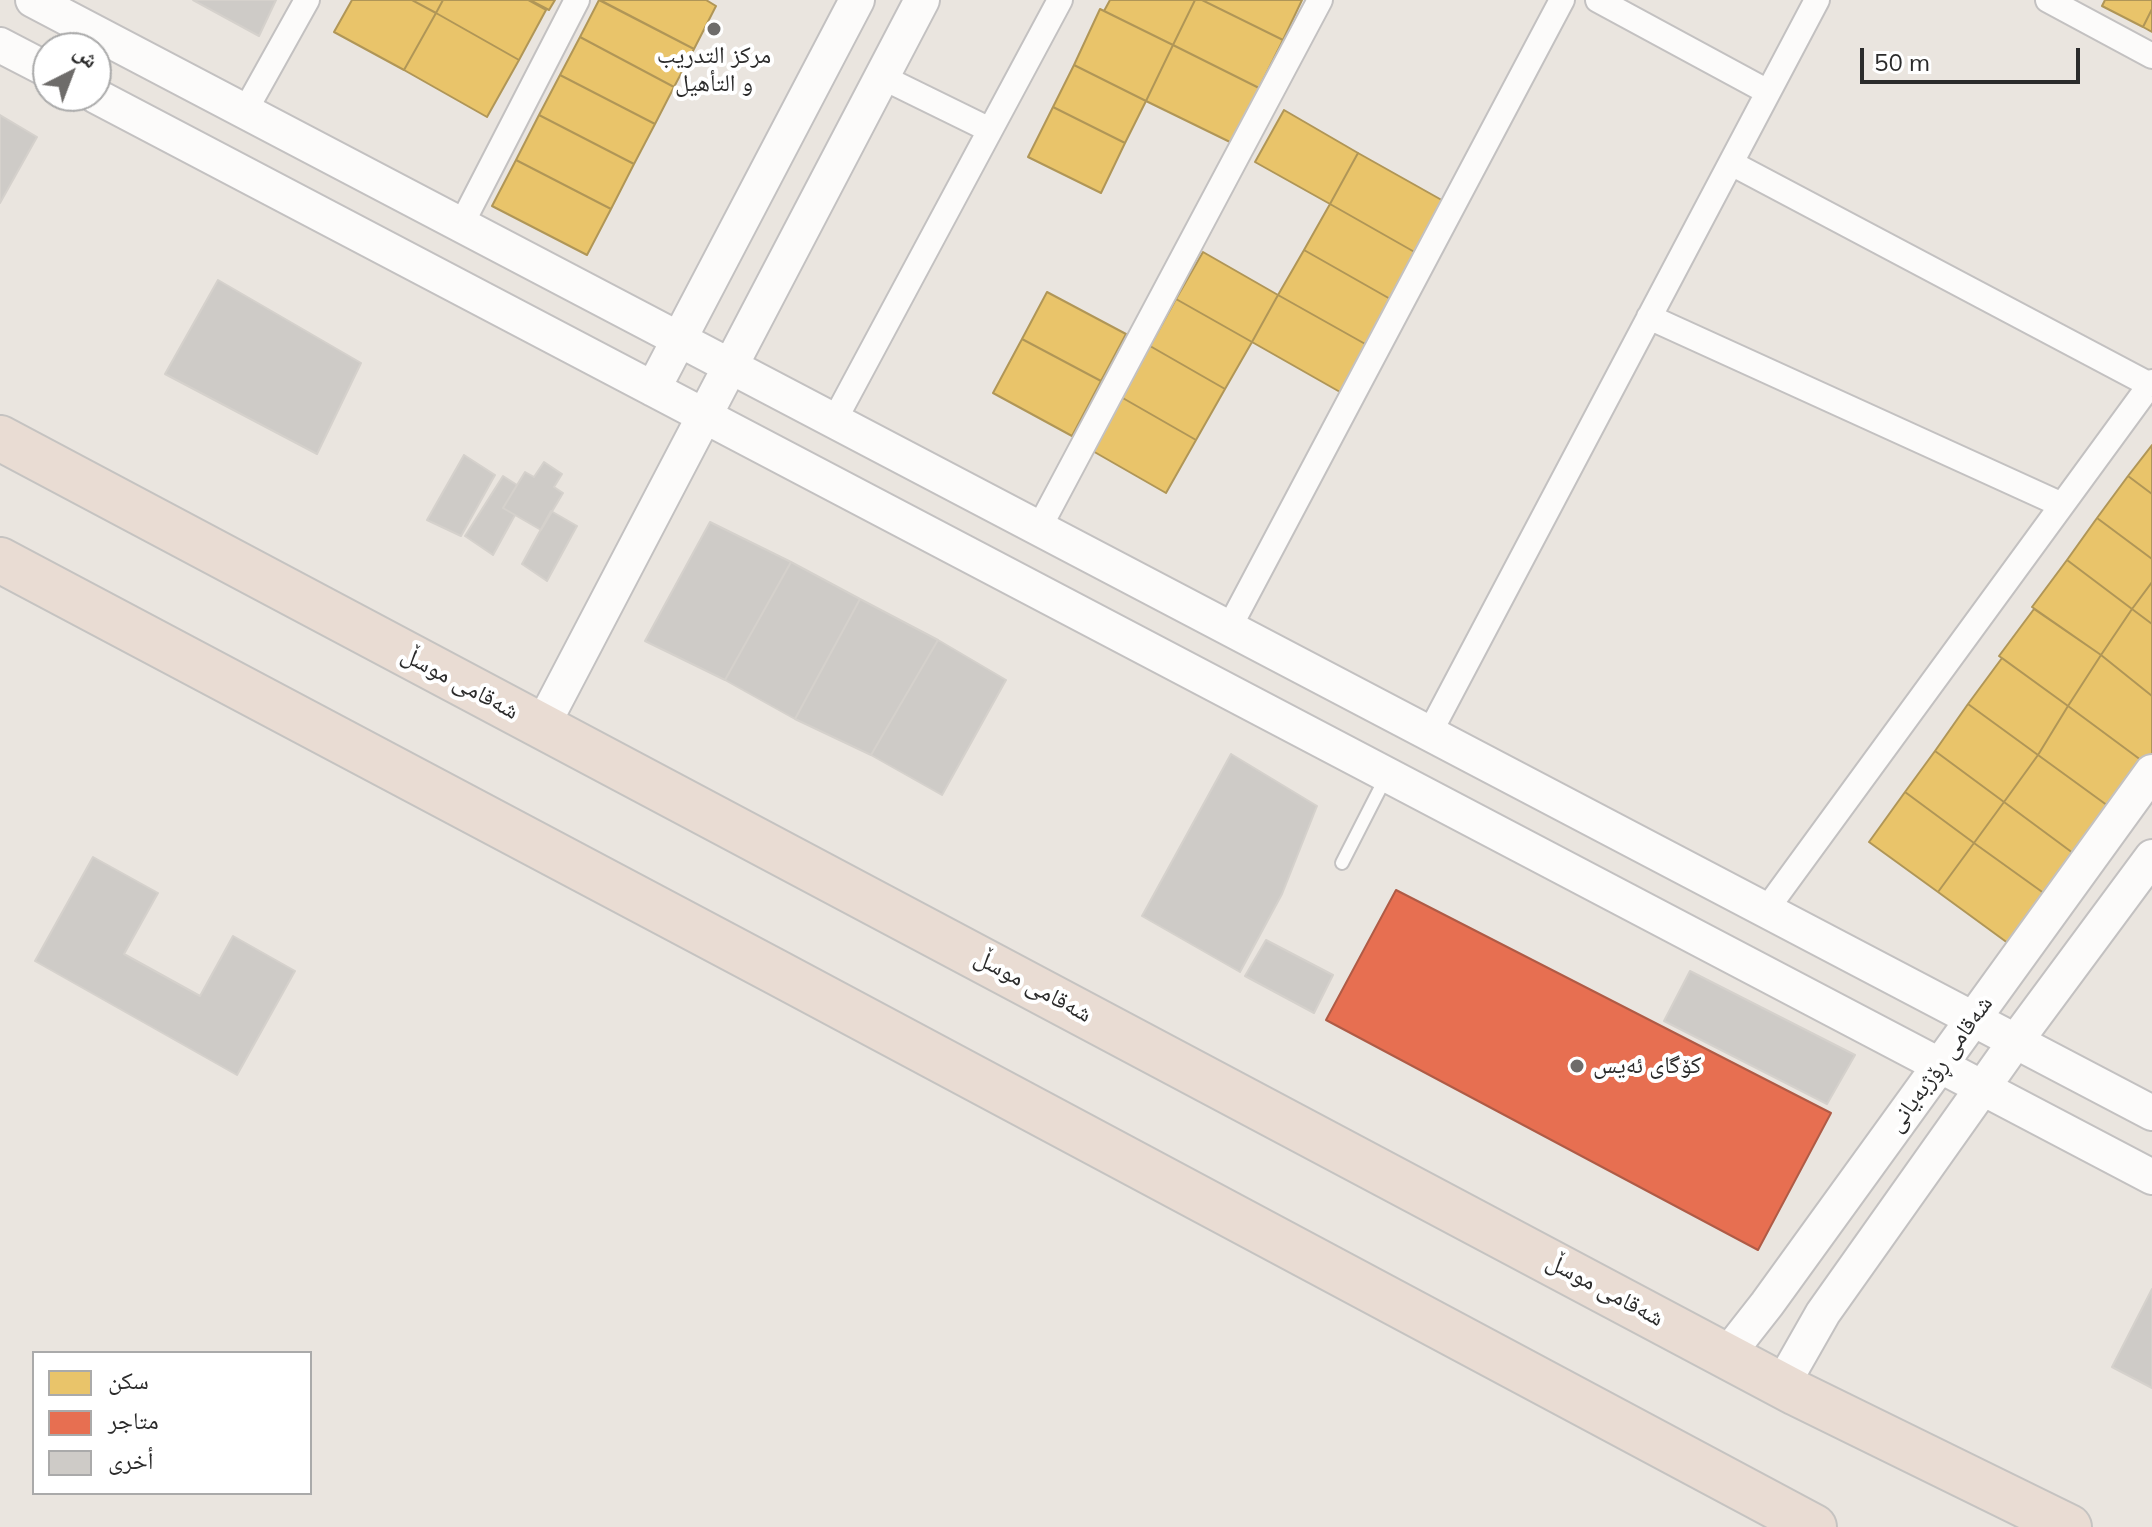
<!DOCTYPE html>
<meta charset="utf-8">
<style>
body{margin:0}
#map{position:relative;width:2152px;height:1527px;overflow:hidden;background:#eae5df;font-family:Mulish,"Noto Naskh Arabic",sans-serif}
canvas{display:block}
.legend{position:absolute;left:32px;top:1351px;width:280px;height:144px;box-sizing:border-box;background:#fff;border:2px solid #aaa;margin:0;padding:10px 14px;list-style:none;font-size:24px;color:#2b2b2b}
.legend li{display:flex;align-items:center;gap:16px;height:40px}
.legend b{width:40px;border:2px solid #aaa}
.north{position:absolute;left:32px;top:32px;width:80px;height:80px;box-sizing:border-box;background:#fff;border:2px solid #aaa;border-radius:50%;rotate:42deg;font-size:22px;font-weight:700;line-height:32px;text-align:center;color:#2b2b2b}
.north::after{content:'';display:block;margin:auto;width:28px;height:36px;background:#6e6c6a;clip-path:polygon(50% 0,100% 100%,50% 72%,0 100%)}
.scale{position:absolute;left:1860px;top:48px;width:220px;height:36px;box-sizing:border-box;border:4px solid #2b2b2b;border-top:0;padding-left:10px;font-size:24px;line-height:28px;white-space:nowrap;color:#2b2b2b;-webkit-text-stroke:6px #fff;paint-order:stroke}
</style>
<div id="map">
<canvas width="2152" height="1527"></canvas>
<ul class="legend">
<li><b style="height:22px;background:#e9c46a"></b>سكن</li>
<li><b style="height:22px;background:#e76f51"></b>متاجر</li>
<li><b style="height:22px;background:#cecbc7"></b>أخرى</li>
</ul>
<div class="north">ش</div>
<div class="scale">50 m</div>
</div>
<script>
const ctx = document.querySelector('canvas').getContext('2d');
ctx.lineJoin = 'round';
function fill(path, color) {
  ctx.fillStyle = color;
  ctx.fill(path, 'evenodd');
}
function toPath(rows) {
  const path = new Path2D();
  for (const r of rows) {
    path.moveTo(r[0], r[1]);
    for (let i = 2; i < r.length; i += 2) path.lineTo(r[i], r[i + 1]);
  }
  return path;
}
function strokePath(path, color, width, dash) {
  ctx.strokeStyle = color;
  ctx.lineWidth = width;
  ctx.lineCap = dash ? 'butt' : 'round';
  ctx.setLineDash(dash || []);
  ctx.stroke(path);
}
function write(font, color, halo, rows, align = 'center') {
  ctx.font = font + ' Mulish,"Noto Naskh Arabic",sans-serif';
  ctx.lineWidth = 8;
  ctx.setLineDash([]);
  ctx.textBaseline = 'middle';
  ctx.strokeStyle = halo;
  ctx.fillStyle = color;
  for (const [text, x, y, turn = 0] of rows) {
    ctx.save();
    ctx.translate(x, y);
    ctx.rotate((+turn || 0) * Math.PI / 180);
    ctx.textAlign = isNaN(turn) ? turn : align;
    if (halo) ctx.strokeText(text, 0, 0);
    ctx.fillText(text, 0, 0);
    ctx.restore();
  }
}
const homes = toPath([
 [352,0,412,0,436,13,404,70,334,32,352,0],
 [412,0,443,0,436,13,412,0],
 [443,0,528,0,546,10,519,60,436,13,443,0],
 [530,0,555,0,549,10,530,0],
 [599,0,694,49,674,87,580,37,599,0],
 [600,0,706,0,716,6,694,49,600,0],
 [1110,0,1195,0,1173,45,1104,11,1110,0],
 [1195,0,1202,0,1283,40,1259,88,1173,45,1195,0],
 [1202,0,1302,0,1283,40,1202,0],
 [2105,0,2152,0,2152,9,2143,27,2102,6,2105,0],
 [1100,9,1173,45,1146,101,1074,65,1100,9],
 [2152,9,2152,32,2143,27,2152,9],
 [436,13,519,60,487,117,404,70,436,13],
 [580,37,674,87,655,124,560,75,580,37],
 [1173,45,1259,88,1232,143,1146,101,1173,45],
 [1074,65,1146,101,1125,143,1053,107,1074,65],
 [560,75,655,124,634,164,539,115,560,75],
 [1053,107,1125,143,1101,193,1028,157,1053,107],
 [1284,110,1358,153,1330,204,1255,162,1284,110],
 [539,115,634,164,611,209,516,160,539,115],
 [1358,153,1447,203,1418,254,1330,204,1358,153],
 [516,160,611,209,587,255,492,206,516,160],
 [1330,204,1418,254,1392,300,1304,250,1330,204],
 [1304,250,1392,300,1367,345,1278,295,1304,250],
 [1203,252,1278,295,1252,342,1176,299,1203,252],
 [1047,292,1126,334,1101,381,1022,339,1047,292],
 [1278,295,1367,345,1340,392,1252,342,1278,295],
 [1176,299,1252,342,1225,389,1150,346,1176,299],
 [1022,339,1101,381,1072,436,993,393,1022,339],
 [1150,346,1225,389,1196,440,1121,397,1150,346],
 [1121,397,1196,440,1166,493,1091,450,1121,397],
 [2152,445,2152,494,2128,476,2152,445],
 [2128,476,2152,494,2152,559,2097,518,2128,476],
 [2097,518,2152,559,2152,582,2132,609,2067,560,2097,518],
 [2067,560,2132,609,2101,655,2032,607,2067,560],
 [2152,582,2152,624,2132,609,2152,582],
 [2034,609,2101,655,2068,706,1999,656,2034,609],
 [2132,609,2152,624,2152,696,2101,655,2132,609],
 [2101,655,2152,696,2152,762,2149,766,2068,706,2101,655],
 [2002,658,2068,706,2038,755,1968,704,2002,658],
 [1968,704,2038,755,2004,802,1935,751,1968,704],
 [2068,706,2149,766,2115,811,2038,755,2068,706],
 [1935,751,2004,802,1974,843,1905,792,1935,751],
 [2038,755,2115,811,2081,859,2004,802,2038,755],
 [1905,792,1974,843,1938,892,1869,842,1905,792],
 [2004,802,2081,859,2052,899,1974,843,2004,802],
 [1974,843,2052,899,2016,949,1938,892,1974,843]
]);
fill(homes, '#e9c46a');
strokePath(homes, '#b09657', 2);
const shops = toPath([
 [1396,890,1831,1113,1758,1250,1326,1020,1396,890]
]);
fill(shops, '#e76f51');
strokePath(shops, '#af5b46', 2);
const building = toPath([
 [193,0,276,0,259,36,193,0],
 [0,115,37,137,0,203,0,115],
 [218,280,361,363,317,454,165,374,218,280],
 [464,455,495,475,461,536,427,520,464,455],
 [544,462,562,474,554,487,563,493,541,530,503,508,525,472,534,477,544,462],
 [503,476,517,485,503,508,515,515,493,555,465,536,503,476],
 [551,511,577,526,547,581,522,564,551,511],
 [710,522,791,562,725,680,645,641,710,522],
 [791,562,860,599,795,719,725,680,791,562],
 [860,599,938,640,871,755,795,719,860,599],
 [938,640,1006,680,942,795,871,755,938,640],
 [1231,754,1317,806,1282,894,1240,972,1142,916,1231,754],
 [93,857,158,893,124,954,200,996,233,936,295,971,237,1075,35,961,93,857],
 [1266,940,1333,975,1314,1013,1245,976,1266,940],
 [1690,971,1855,1055,1827,1104,1664,1021,1690,971],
 [2152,1289,2152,1388,2112,1367,2152,1289]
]);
fill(building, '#cecbc7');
strokePath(building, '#d5d1cc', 2);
const lane = toPath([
 [1342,863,1386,777]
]);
const street = toPath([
 [1598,0,1768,92],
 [2048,0,2152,56],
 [882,77,990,130],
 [245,111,307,0],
 [1731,163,2150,385],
 [461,225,577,0],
 [1649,317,2062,505],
 [834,421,1060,0],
 [1039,528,1320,0],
 [1229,628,1562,0],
 [1429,734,1817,0],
 [1766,910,2152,382]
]);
const secondary = toPath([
 [33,0,2152,1113],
 [0,45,48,70],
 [96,96,2152,1177],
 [653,389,857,0],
 [542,726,922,0],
 [1727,1355,1767,1304,2152,772],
 [1782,1385,1823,1313,2015,1042,2152,857]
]);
const highway = toPath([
 [0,438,1796,1393,2069,1527],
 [0,560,776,972,1814,1527]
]);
strokePath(lane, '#c3c1c1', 16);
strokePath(street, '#c3c1c1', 28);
strokePath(secondary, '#c3c1c1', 38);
strokePath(highway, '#c5c3c1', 48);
strokePath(lane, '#fcfbfa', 12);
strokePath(street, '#fcfbfa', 24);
strokePath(secondary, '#fcfbfa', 34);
strokePath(highway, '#e9dcd3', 44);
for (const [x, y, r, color] of [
 [714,29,8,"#6e6c6a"],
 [1577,1066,8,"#6e6c6a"]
]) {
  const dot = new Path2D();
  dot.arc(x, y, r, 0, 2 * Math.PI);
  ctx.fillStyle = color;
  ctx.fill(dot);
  strokePath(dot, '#fff', 3);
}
write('24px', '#2b2b2b', '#fff', [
 ["مركز التدريب",714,56],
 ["و التأهيل",714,84],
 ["کۆگای ئەیس",1593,1066,"left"]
]);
write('24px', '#2b2b2b', '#fff', [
 ["شەقامی موسڵ",460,683,28],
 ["شەقامی موسڵ",1033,986,28],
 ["شەقامی ڕۆژبەیانی",1940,1064,-54],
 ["شەقامی موسڵ",1605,1290,28]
]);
</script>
